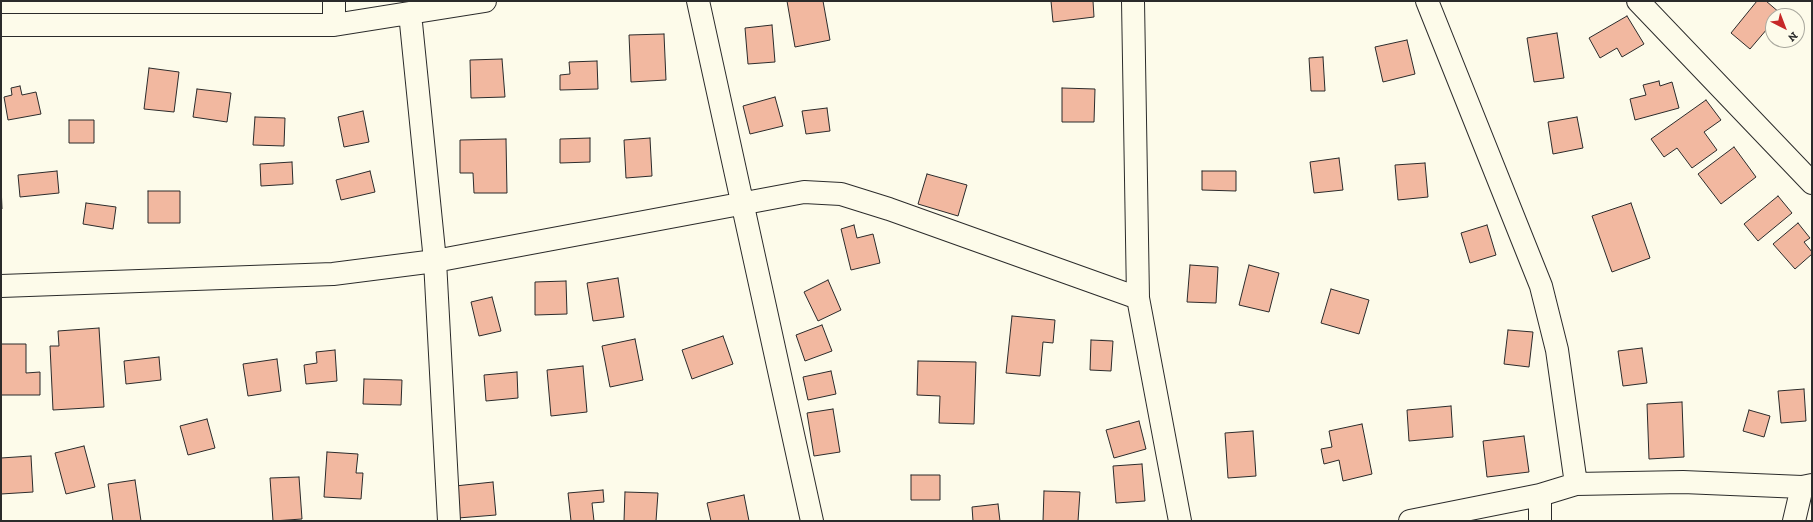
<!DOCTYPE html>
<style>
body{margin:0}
#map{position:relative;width:1813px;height:522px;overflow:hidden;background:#fdfbea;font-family:"Zilla Slab",serif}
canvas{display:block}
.frame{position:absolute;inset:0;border:2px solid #2b2b2b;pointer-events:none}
.north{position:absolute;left:1765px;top:8px;width:40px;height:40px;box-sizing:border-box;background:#fdfbea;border:1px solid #a9a89e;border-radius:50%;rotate:138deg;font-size:11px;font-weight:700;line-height:16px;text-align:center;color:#2b2b2b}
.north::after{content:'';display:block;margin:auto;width:14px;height:18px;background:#c62828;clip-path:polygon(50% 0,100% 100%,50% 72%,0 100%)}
</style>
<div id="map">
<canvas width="1813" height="522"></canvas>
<div class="frame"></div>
<div class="north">N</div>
</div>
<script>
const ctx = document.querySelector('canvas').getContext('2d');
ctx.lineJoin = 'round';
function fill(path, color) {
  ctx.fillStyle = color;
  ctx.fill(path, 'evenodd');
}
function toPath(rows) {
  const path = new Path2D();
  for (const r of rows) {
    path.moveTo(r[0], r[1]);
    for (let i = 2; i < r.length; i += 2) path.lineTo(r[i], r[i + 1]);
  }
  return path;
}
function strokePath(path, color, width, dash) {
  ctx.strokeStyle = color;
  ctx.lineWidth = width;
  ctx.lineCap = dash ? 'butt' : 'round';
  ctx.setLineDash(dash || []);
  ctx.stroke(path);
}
const building = toPath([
 [787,1,823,1,830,40,795,47,787,1],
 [1051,1,1093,1,1094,17,1053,22,1051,1],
 [1757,1,1766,1,1780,13,1778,16,1773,16,1773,22,1750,49,1731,33,1757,1],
 [1627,16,1644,44,1622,57,1617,48,1600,58,1589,38,1627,16],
 [772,25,775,62,748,64,745,28,772,25],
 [1557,33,1564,78,1534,82,1527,38,1557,33],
 [664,34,666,80,631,82,629,35,664,34],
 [1407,40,1415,74,1383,82,1375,47,1407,40],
 [1323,57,1325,91,1311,91,1309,58,1323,57],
 [502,59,505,97,471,98,470,60,502,59],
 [597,61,598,89,560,90,560,75,570,74,569,62,597,61],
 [149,68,179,72,174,112,144,109,149,68],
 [1659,81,1660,86,1672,82,1679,108,1635,120,1630,99,1646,95,1643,85,1659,81],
 [20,86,22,95,36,92,41,114,8,120,4,97,12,95,11,88,20,86],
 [1062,88,1095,89,1094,122,1062,122,1062,88],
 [197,89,231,93,227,122,193,117,197,89],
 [775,97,783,126,750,134,743,106,775,97],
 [1706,100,1721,120,1704,132,1717,150,1692,168,1677,148,1664,157,1651,139,1706,100],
 [827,108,830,131,806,134,802,111,827,108],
 [363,111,369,142,344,147,338,117,363,111],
 [255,117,285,118,284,146,253,145,255,117],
 [1577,117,1583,148,1553,154,1548,122,1577,117],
 [69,120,94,120,94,143,69,143,69,120],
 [590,138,590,162,560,163,560,139,590,138],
 [650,138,652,176,626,178,624,140,650,138],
 [506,139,507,193,474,193,473,173,460,173,460,140,506,139],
 [1734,147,1756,177,1721,204,1698,174,1734,147],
 [1339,158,1343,190,1314,193,1310,162,1339,158],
 [292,162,293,184,261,186,260,164,292,162],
 [1425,163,1428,197,1398,200,1395,165,1425,163],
 [57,171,59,193,20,197,18,175,57,171],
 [370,171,375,192,341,200,336,180,370,171],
 [1202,171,1236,171,1236,191,1202,190,1202,171],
 [927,174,967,185,958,216,918,204,927,174],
 [1,185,2,209,1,209,1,185],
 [148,191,180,191,180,223,148,223,148,191],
 [1778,196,1792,213,1758,241,1744,224,1778,196],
 [86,203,116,207,113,229,83,224,86,203],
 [1631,203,1650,258,1612,272,1592,216,1631,203],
 [1798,223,1810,238,1804,242,1812,252,1812,254,1795,269,1773,244,1798,223],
 [854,225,857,238,873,234,880,263,851,270,841,229,854,225],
 [1487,225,1496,255,1470,263,1461,233,1487,225],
 [1190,265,1218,267,1216,303,1187,302,1190,265],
 [1249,265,1279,273,1269,312,1239,305,1249,265],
 [618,278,624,317,593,321,587,283,618,278],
 [828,280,841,310,818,321,804,292,828,280],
 [566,281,567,314,535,315,535,282,566,281],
 [1331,289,1369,300,1359,334,1321,323,1331,289],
 [492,297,501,331,479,336,471,302,492,297],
 [1012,316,1055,320,1053,343,1043,342,1040,376,1006,373,1012,316],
 [822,325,832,351,805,361,796,335,822,325],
 [99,328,104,407,53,410,50,346,59,346,58,331,99,328],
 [1508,330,1533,332,1529,367,1504,364,1508,330],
 [723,336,733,364,692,379,682,350,723,336],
 [635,339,643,380,610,387,602,346,635,339],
 [1091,340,1113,341,1111,371,1090,370,1091,340],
 [1,344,26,344,26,373,40,372,40,395,1,395,1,344],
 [1642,348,1647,383,1623,386,1618,351,1642,348],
 [335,350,337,381,306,384,304,365,317,363,316,352,335,350],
 [159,357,161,380,126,384,124,361,159,357],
 [277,359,281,391,248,396,243,364,277,359],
 [918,361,976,362,974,424,939,423,940,396,917,395,918,361],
 [583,366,587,412,551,416,547,370,583,366],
 [831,371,836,394,808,400,803,377,831,371],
 [517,372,518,398,486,401,484,375,517,372],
 [364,379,402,380,401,405,363,404,364,379],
 [1804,389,1806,421,1781,423,1778,391,1804,389],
 [1682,402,1684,457,1649,459,1647,404,1682,402],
 [1451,406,1453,437,1409,441,1407,410,1451,406],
 [833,409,840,452,814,456,807,413,833,409],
 [1749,410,1770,416,1764,437,1743,431,1749,410],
 [207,419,215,448,188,455,180,426,207,419],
 [1139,421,1146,449,1114,458,1106,430,1139,421],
 [1362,424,1372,474,1343,481,1339,460,1324,464,1321,449,1332,447,1329,431,1362,424],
 [1253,431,1256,476,1228,478,1225,433,1253,431],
 [1524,436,1529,472,1487,477,1483,441,1524,436],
 [84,446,95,487,66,494,55,453,84,446],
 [327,452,358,454,356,473,363,473,361,499,324,497,327,452],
 [31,456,33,492,1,494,1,458,31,456],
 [1142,464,1145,501,1116,503,1113,466,1142,464],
 [911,475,940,475,940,500,911,500,911,475],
 [299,477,302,519,273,521,270,478,299,477],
 [135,480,141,521,113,521,108,484,135,480],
 [493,482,496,515,458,518,455,486,493,482],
 [603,490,604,502,592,503,594,521,571,521,568,493,603,490],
 [1044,491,1080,492,1078,521,1043,521,1044,491],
 [625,492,658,493,656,521,624,521,625,492],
 [744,495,749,521,711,521,707,503,744,495],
 [998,504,1000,521,973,521,972,507,998,504]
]);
fill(building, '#f2b8a0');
strokePath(building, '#2b2b2b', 1);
const street = toPath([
 [334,1,334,25],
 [698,1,812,521],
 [1133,1,1138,298,1180,521],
 [1427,1,1541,286,1557,350,1576,484],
 [1638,1,1812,183],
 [410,13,435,261,449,521],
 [1,25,334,25,485,1],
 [1,286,333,274,435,261,804,192,841,194,889,209,1138,298],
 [1410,521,1540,495,1576,484,1683,482,1802,487,1812,485],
 [1540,521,1540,495],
 [1794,521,1802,487]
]);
strokePath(street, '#2b2b2b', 24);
strokePath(street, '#fdfbea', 22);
</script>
